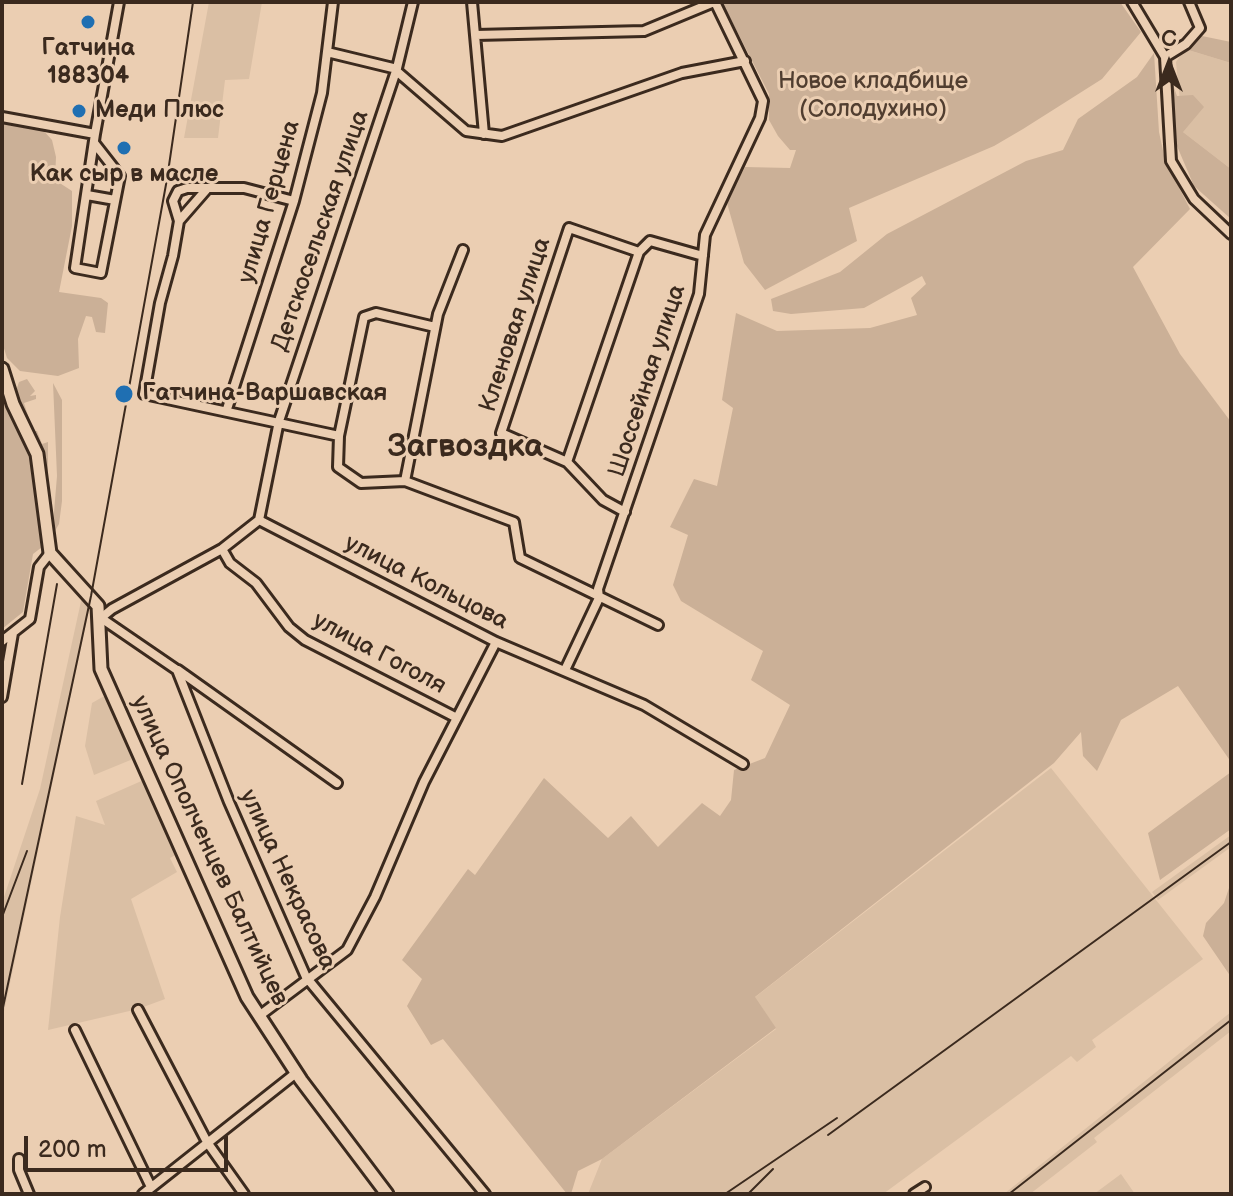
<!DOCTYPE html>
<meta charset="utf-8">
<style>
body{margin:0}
#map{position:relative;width:1233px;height:1196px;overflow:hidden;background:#ebceb2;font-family:"Balsamiq Sans",sans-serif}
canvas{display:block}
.frame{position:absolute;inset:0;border:4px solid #3b2a1e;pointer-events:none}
.north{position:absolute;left:1129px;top:24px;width:80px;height:80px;-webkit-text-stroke:6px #ebceb2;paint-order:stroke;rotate:0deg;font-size:22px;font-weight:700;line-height:32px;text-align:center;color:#3b2a1e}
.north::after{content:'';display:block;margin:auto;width:28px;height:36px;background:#3b2a1e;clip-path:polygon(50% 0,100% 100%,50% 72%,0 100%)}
.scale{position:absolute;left:24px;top:1136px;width:204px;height:36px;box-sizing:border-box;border:4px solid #3b2a1e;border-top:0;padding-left:10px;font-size:24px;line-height:28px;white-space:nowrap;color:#3b2a1e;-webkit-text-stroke:6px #ebceb2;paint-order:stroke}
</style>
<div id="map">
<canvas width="1233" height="1196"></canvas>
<div class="frame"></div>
<div class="north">С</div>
<div class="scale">200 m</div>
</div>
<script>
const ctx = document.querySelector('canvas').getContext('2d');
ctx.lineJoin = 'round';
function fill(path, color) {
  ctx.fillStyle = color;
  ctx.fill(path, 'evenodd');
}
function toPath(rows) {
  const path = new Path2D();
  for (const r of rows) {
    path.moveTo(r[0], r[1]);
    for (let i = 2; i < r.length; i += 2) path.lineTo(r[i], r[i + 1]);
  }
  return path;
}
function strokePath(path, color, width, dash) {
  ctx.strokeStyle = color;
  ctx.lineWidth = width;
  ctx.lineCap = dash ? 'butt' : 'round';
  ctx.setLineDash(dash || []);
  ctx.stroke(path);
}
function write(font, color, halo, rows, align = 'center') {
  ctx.font = font + ' "Balsamiq Sans",sans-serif';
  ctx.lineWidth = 6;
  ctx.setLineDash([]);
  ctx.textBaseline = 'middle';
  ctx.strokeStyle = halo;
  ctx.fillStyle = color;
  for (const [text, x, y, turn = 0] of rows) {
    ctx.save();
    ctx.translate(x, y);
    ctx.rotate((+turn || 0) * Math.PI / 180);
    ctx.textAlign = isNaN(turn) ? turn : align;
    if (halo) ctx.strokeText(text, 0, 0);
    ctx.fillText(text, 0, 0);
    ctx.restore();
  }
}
fill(toPath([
 [209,2,262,2,249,79,225,80,218,138,184,138],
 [1185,49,1231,63,1231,169,1183,132,1176,62],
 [85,583,94,586,2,1021,2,903,40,789],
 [106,695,133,759,94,775,85,746,92,703],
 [1051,768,1203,959,1092,1040,1096,1047,1077,1062,1071,1056,883,1194,588,1194,602,1159,776,1029,754,998],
 [146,779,179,853,170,858,177,872,131,899,165,999,138,1009,48,1030,60,917,76,816,105,825,96,801],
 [1231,835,1231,847,1158,900,1152,892],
 [1231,1012,1231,1031,1094,1138,1097,1142,1030,1194,1004,1194],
 [1121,1174,1135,1194,1094,1194]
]), '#dabfa4');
fill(toPath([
 [722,2,1120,2,1141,32,1102,79,1023,129,994,146,849,208,857,241,765,290,744,263,727,203,745,167,790,168,796,150,790,150,778,136,769,120,769,94],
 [1202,36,1231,42,1231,63,1185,49],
 [1154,53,1159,132,1165,160,1190,209,1133,267,1180,354,1231,422,1231,762,1178,686,1121,720,1097,771,1083,756,1081,732,1054,763,755,997,776,1028,602,1159,578,1171,571,1194,567,1194,443,1039,431,1045,407,1006,422,979,402,960,468,869,475,875,544,778,608,838,631,816,658,847,702,803,720,816,731,800,734,770,765,758,790,705,751,680,763,651,681,601,673,585,688,535,670,527,694,479,717,486,733,408,722,400,736,313,777,331,870,328,917,315,911,298,926,284,922,276,864,308,791,314,773,311,771,299,840,272,887,234,1026,161,1063,150,1078,119,1137,77],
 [1171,79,1177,96,1193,95,1204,107,1183,132,1231,169,1231,219,1194,186,1174,139],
 [2,121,42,129,52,140,56,157,55,180,72,191,72,226,59,292,101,298,108,303,105,333,96,332,92,317,86,316,78,339,79,368,58,376,20,371,7,358,2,342],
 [27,379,35,391,30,396,36,395,36,399,24,403,33,431,37,431,42,444,48,442,48,497,15,394,19,382],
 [53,383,62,400,62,501,59,524,52,536,57,476],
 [2,388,34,458,42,547,33,554,23,612,2,629],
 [1231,772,1231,829,1160,880,1148,833],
 [1231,882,1231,977,1203,936,1206,923,1224,903]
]), '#cbb097');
const minor = toPath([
 [472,2,484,134],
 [1132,2,1165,57,1171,161,1194,199,1231,234],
 [476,35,644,31,714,2],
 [327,52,393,68,466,131,502,136,682,73,745,61],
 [1165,57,1186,44,1200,28,1189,2],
 [2,117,95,134],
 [95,144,120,176,101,273,75,268,95,134,119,2],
 [87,195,115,200],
 [294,201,244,188,187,188,178,191,173,201,179,221,173,256,160,303,144,394,339,436],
 [179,221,206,190],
 [435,327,376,313,364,317,339,436,338,467,361,483,405,481,514,522,520,558,658,625],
 [227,409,294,201,322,93,333,2],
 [567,462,639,252,650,241,703,256],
 [405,481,438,314,463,250],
 [625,512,603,500,567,462,501,433,569,228,639,252],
 [259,520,279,421,397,68,413,2],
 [222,549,230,563,256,583,289,627,305,640,457,718],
 [2,641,30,619,39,567,50,553],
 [178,670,337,783],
 [565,670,599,598,598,589,699,294,705,235,760,118,763,101,715,2],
 [2,697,13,633],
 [138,1010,207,1142,244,1194],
 [259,1016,347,950,375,897,424,782,496,642],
 [75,1030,151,1187],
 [19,1159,19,1170,29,1194],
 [143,1194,296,1073],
 [485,1194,306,977,229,802,177,670,101,618,112,609,222,549,259,520,496,642,644,705,743,764],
 [914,1194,925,1187]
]);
const major = toPath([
 [2,369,13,404,37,454,50,553,98,606,101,669,247,997,301,1080,387,1194]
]);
strokePath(minor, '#3b2a1e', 14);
strokePath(major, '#3b2a1e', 17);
strokePath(minor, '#ebceb2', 8);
strokePath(major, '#ebceb2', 11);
strokePath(toPath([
 [22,784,57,584],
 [2,917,27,851],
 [2,1012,91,596,167,179,193,2],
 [828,1135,1231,842],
 [725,1194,837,1118],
 [748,1194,773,1169],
 [1009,1194,1231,1020]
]), '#3b2a1e', 2);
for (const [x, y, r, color] of [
 [88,22,8,"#1f6fb2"],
 [79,111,8,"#1f6fb2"],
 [124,148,8,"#1f6fb2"],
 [124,394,10,"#1f6fb2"]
]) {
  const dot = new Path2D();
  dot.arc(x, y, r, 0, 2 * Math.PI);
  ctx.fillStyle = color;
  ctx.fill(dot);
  strokePath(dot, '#ebceb2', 3);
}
write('bold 24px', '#3b2a1e', '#ebceb2', [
 ["Гатчина",88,49],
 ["188304",88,77],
 ["Меди Плюс",95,111,"left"],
 ["Как сыр в масле",124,175],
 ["Гатчина-Варшавская",142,394,"left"]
]);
write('24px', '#513e30', '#ebceb2', [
 ["Новое кладбище",873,82],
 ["(Солодухино)",873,110]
]);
write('24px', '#3b2a1e', '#ebceb2', [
 ["улица Герцена",270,202,-74],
 ["Детскосельская улица",321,231,-71],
 ["Кленовая улица",516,325,-72],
 ["Шоссейная улица",648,381,-72],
 ["улица Кольцова",426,583,27],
 ["улица Гоголя",379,654,28],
 ["улица Ополченцев Балтийцев",209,851,65],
 ["улица Некрасова",287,880,65]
]);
write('bold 32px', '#3b2a1e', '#ebceb2', [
 ["Загвоздка",465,448]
]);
</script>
